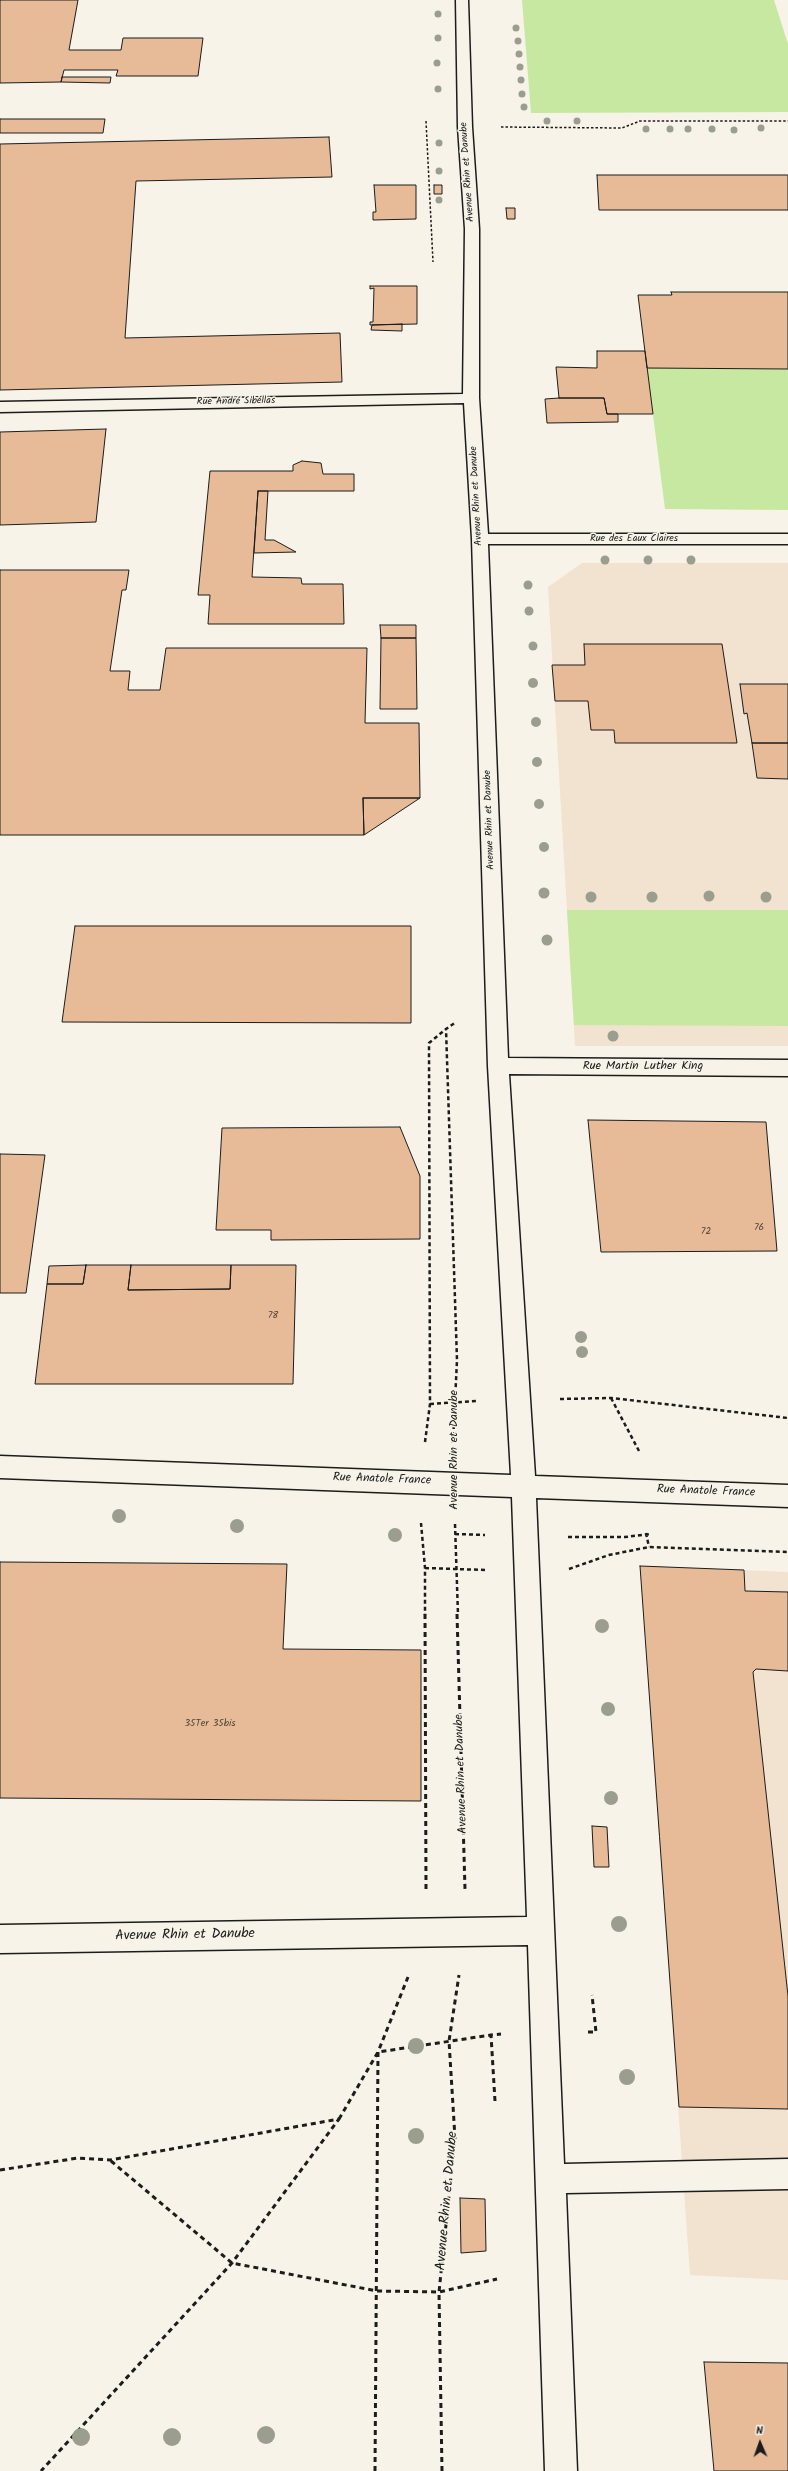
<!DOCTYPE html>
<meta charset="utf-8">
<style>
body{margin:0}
#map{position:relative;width:788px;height:2471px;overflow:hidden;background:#f7f3e8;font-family:Kalam,sans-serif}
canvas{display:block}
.north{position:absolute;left:740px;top:2423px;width:40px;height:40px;-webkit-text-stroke:3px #f7f3e8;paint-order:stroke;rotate:358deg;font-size:11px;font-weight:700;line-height:16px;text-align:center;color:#1c1c1c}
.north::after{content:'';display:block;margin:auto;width:14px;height:18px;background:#1c1c1c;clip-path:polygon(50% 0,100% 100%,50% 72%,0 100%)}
</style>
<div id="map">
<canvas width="788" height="2471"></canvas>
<div class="north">N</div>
</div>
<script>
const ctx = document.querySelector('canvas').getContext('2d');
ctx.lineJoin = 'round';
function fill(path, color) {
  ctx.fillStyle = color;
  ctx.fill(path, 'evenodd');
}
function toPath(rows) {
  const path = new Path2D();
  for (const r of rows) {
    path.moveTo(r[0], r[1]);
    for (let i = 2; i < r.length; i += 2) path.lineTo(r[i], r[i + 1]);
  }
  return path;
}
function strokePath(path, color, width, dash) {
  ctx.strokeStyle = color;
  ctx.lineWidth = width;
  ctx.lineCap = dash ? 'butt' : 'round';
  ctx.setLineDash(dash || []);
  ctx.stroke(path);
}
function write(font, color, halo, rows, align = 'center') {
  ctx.font = font + ' Kalam,sans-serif';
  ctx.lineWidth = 3;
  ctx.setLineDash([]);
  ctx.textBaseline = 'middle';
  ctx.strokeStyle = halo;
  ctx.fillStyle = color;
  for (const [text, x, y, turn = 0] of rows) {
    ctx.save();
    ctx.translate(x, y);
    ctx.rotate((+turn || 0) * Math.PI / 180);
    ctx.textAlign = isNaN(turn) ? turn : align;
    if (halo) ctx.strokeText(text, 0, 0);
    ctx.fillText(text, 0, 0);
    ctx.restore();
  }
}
fill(toPath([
 [582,563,788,563,788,1046,575,1046,548,587],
 [640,1566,788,1572,788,2280,690,2275]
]), '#f2e2d0');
fill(toPath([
 [522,0,774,0,788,44,788,112,531,113],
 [647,368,788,369,788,510,665,509],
 [567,910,788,910,788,1026,574,1025]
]), '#c7e8a0');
const building = toPath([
 [0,0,78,0,69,50,121,50,123,38,203,38,198,76,116,76,118,70,64,70,61,82,0,83,0,0],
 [62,77,111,77,110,83,61,82,62,77],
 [0,119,105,119,103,133,0,133,0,119],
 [329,137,332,177,136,181,125,338,340,333,342,382,0,390,0,144,329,137],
 [597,175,788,175,788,210,599,210,597,175],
 [374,185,416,185,416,219,373,220,373,212,376,212,374,185],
 [434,185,442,185,442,194,434,194,434,185],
 [506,208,515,208,515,219,507,219,506,208],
 [370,286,417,286,417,324,370,325,370,322,373,322,374,288,370,289,370,286],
 [671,292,788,292,788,369,647,368,638,295,672,295,671,292],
 [402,324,402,331,371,330,372,325,402,324],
 [597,351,645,351,653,414,607,414,604,398,559,398,556,367,597,368,597,351],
 [559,398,604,398,607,414,618,414,618,422,547,423,545,399,559,398],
 [106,429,96,522,0,525,0,432,106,429],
 [302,461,321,463,323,474,354,474,354,491,258,491,252,577,301,578,302,584,343,584,344,624,208,624,210,595,198,595,210,471,293,471,293,465,302,461],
 [258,491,268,491,265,540,274,540,296,552,254,553,258,491],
 [0,570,129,570,126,590,122,590,110,671,130,671,128,690,160,690,166,648,367,648,365,723,419,723,420,798,363,798,364,835,0,835,0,570],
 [380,625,416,625,416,638,381,638,380,625],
 [381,638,416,638,417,709,380,709,381,638],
 [584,644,722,644,737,743,615,743,614,730,591,730,588,701,555,701,552,665,585,665,584,644],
 [740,684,788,684,788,743,752,743,747,713,744,714,740,684],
 [752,743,788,743,788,779,757,778,752,743],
 [363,798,420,798,364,835,363,798],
 [75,926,411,926,411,1023,62,1022,75,926],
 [588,1120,766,1122,777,1251,601,1252,588,1120],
 [400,1127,420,1176,420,1239,271,1240,271,1230,216,1230,222,1128,400,1127],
 [0,1154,45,1155,26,1293,0,1293,0,1154],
 [86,1265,83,1284,47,1284,49,1266,86,1265],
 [86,1265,131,1265,128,1290,230,1289,231,1265,296,1265,293,1384,35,1384,47,1284,83,1284,86,1265],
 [131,1265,231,1265,230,1289,128,1290,131,1265],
 [0,1562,287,1564,283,1649,421,1650,421,1801,0,1798,0,1562],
 [640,1566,744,1570,745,1591,788,1592,788,1671,756,1669,753,1672,788,1996,788,2109,679,2107,640,1566],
 [592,1826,607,1827,609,1867,594,1867,592,1826],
 [460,2198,485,2199,486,2251,461,2253,460,2198],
 [704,2362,788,2363,788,2471,714,2471,704,2362]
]);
fill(building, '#e7bb97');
strokePath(building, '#1c1c1c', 1);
const minor = toPath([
 [456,0,468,0,472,127,479,229,479,398,488,534,788,534,788,544,488,544,508,1058,788,1060,788,1076,509,1074,535,1476,788,1485,788,1507,536,1498,564,2164,788,2159,788,2189,566,2193,577,2471,545,2471,528,1945,0,1953,0,1925,527,1917,512,1497,0,1478,0,1456,511,1475,488,1066,472,539,464,403,0,412,0,402,463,394,465,229,458,127,456,0]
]);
strokePath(minor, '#1c1c1c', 3);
strokePath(toPath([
 [426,121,433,262],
 [501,127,622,128,640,121,788,121]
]), '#1c1c1c', 1.5, [2.5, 2]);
strokePath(toPath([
 [611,1398,639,1451],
 [560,1399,611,1398,788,1418],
 [430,1404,477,1401],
 [425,1442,430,1404,429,1043,446,1029],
 [453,1443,457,1360,446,1029,456,1022],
 [421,1523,425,1568,425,1615],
 [455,1524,458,1615],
 [646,1533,649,1547],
 [455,1534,485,1535],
 [568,1537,625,1537,650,1534],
 [425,1568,486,1570],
 [569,1569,609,1555,649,1547,788,1552]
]), '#1c1c1c', 2.5, [4, 3]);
strokePath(toPath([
 [425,1614,426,1890],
 [457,1614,465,1889],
 [588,2032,596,2032,592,1995],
 [495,2101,491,2035,501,2034],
 [339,2119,378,2052,491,2035],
 [111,2161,232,2263,377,2291,439,2292,497,2279],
 [0,2170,78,2158,110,2160,339,2119,232,2263,41,2471],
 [375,2471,378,2052,408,1977],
 [442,2471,439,2292,455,2138,449,2041,459,1975]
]), '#1c1c1c', 3, [5, 4]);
fill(minor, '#f7f3e8');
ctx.fillStyle = '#9b9e8e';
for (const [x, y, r] of [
 [438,14,3.5],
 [516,28,3.5],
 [438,38,3.5],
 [518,41,3.5],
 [519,54,3.5],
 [437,63,3.5],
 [520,67,3.5],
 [521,80,3.5],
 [438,89,3.5],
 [522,94,3.5],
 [524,107,3.5],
 [547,121,3.5],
 [577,121,3.5],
 [761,128,3.5],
 [646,129,3.5],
 [670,129,3.5],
 [688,129,3.5],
 [712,129,3.5],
 [734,130,3.5],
 [439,143,3.5],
 [439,171,3.5],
 [439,200,3.5],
 [605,560,4.5],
 [648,560,4.5],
 [691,560,4.5],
 [528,585,4.5],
 [529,611,4.5],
 [533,646,4.5],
 [533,683,5],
 [536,722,5],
 [537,762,5],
 [539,804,5],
 [544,847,5],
 [544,893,5.5],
 [709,896,5.5],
 [591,897,5.5],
 [652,897,5.5],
 [766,897,5.5],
 [547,940,5.5],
 [613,1036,5.5],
 [581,1337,6],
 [582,1352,6],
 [119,1516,7],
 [237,1526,7],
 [395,1535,7],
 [602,1626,7],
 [608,1709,7],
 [611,1798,7],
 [619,1924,8],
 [416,2046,8],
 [627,2077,8],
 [416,2136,8],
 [266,2435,9],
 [81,2437,9],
 [172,2437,9]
]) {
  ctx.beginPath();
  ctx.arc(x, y, r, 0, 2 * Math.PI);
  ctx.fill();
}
write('10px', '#1c1c1c', '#f7f3e8', [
 ["Avenue Rhin et Danube",468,172,-94],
 ["Rue André Sibéllas",236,402,-1],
 ["Avenue Rhin et Danube",477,496,-93],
 ["Rue des Eaux Claires",634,539],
 ["Avenue Rhin et Danube",490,820,-92]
]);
write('10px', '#4f443b', null, [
 ["76",759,1228],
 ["72",706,1232],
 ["78",273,1316],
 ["35Ter 35bis",210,1724]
]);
write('12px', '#1c1c1c', '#f7f3e8', [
 ["Rue Martin Luther King",643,1067],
 ["Avenue Rhin et Danube",455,1450,-90],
 ["Rue Anatole France",382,1480,2],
 ["Rue Anatole France",706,1492,2],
 ["Avenue Rhin et Danube",462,1774,-92]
]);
write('14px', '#1c1c1c', '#f7f3e8', [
 ["Avenue Rhin et Danube",185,1936,-1],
 ["Avenue Rhin et Danube",448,2201,-85]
]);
</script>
